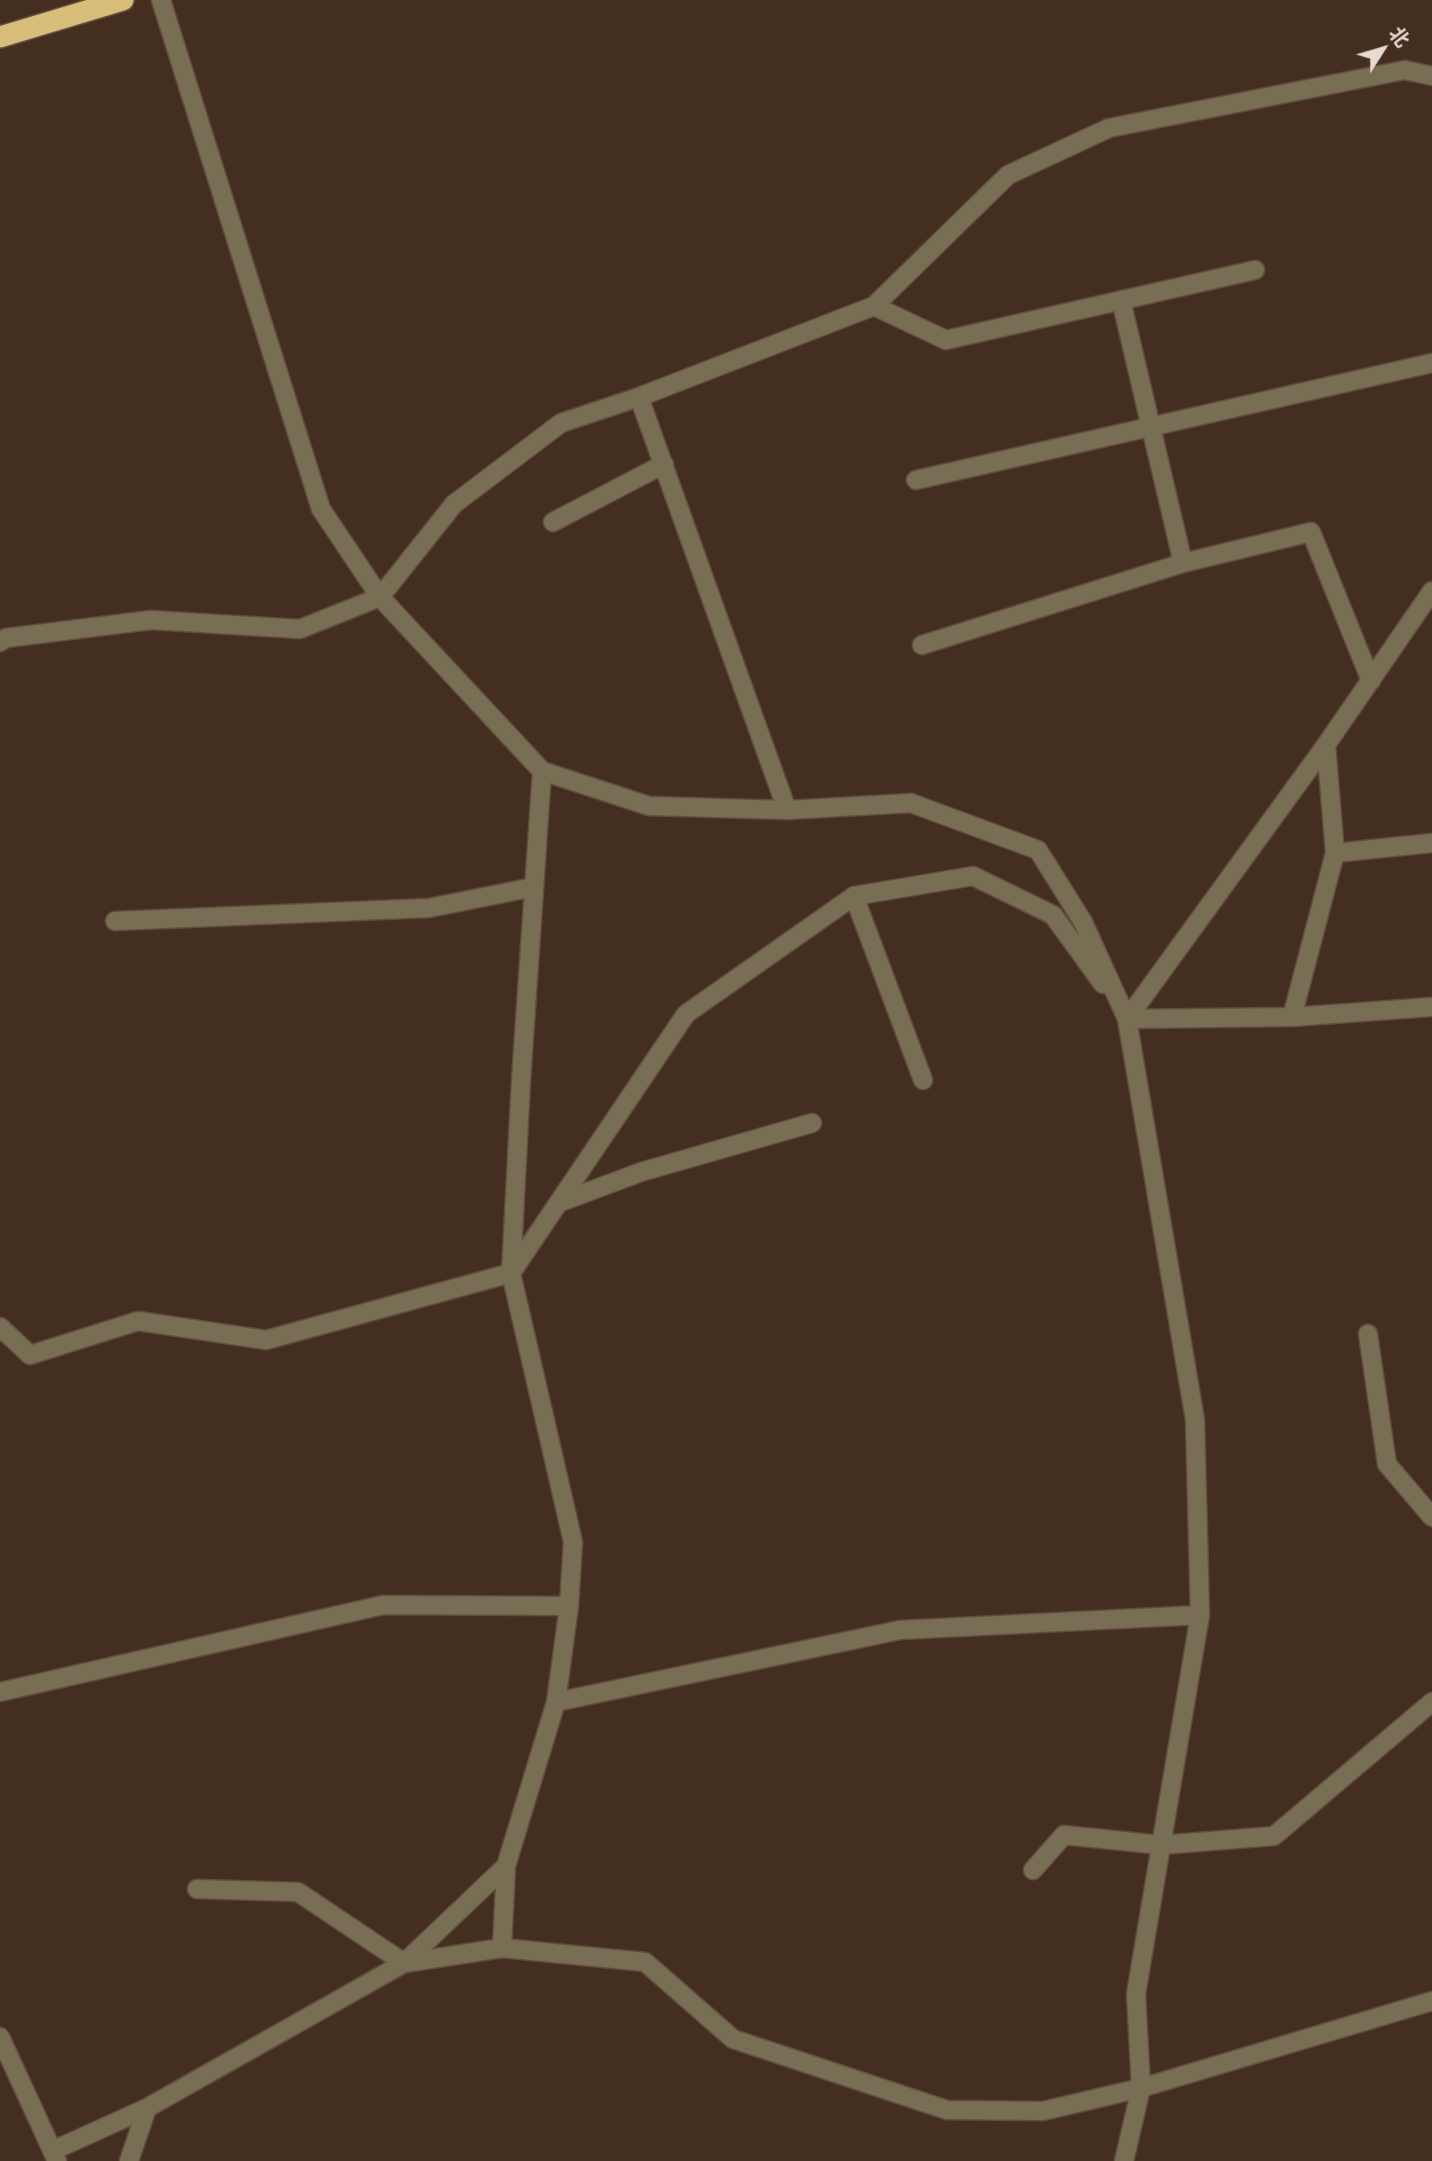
<!DOCTYPE html>
<meta charset="utf-8">
<style>
body{margin:0}
#map{position:relative;width:1432px;height:2161px;overflow:hidden;background:#442e20;font-family:Quicksand,"Noto Sans SC",sans-serif}
canvas{display:block}
.north{position:absolute;left:1348px;top:14px;width:70px;height:70px;-webkit-text-stroke:5px #442e20;paint-order:stroke;rotate:53deg;font-size:19px;font-weight:700;line-height:28px;text-align:center;color:#e8d9d1}
.north::after{content:'';display:block;margin:auto;width:24px;height:32px;background:#e8d9d1;clip-path:polygon(50% 0,100% 100%,50% 72%,0 100%)}
</style>
<div id="map">
<canvas width="1432" height="2161"></canvas>
<div class="north">北</div>
</div>
<script>
const ctx = document.querySelector('canvas').getContext('2d');
ctx.lineJoin = 'round';
function toPath(rows) {
  const path = new Path2D();
  for (const r of rows) {
    path.moveTo(r[0], r[1]);
    for (let i = 2; i < r.length; i += 2) path.lineTo(r[i], r[i + 1]);
  }
  return path;
}
function strokePath(path, color, width, dash) {
  ctx.strokeStyle = color;
  ctx.lineWidth = width;
  ctx.lineCap = dash ? 'butt' : 'round';
  ctx.setLineDash(dash || []);
  ctx.stroke(path);
}
const minor = toPath([
 [161,0,321,509,380,597,542,771,649,806,787,810,911,803,1038,850,1083,922,1127,1019,1195,1420,1200,1615,1136,1994,1141,2088,1124,2161],
 [1121,300,1183,563],
 [874,306,946,340,1255,270],
 [639,397,787,810],
 [916,480,1432,363],
 [553,522,664,464],
 [0,642,6,638,151,620,300,629,380,597,454,504,561,423,639,397,874,306,1008,175,1109,128,1405,70,1432,76],
 [922,645,1183,563,1311,532,1371,681],
 [1335,853,1432,843],
 [854,896,923,1080],
 [115,921,429,908,534,887],
 [1292,1017,1335,853,1326,745],
 [1127,1019,1326,745,1432,591],
 [1127,1019,1292,1017,1432,1007],
 [558,1203,641,1172,812,1123],
 [0,1327,30,1355,138,1321,266,1340,511,1273,686,1014,854,896,973,876,1053,915,1103,984],
 [1368,1334,1387,1464,1432,1517],
 [0,1692,383,1605,569,1606],
 [556,1702,900,1630,1200,1615],
 [1033,1870,1064,1835,1161,1845,1274,1836,1432,1702],
 [197,1889,298,1892,404,1963,502,1948,645,1962,733,2039,947,2110,1043,2111,1141,2088,1432,2001],
 [502,1948,506,1866,556,1702,569,1606,573,1542,511,1273,521,1081,542,771],
 [0,2037,57,2161],
 [52,2151,147,2108,404,1963,506,1866],
 [129,2161,147,2108]
]);
const highway = toPath([
 [0,37,123,0]
]);
strokePath(minor, '#624d40', 21);
strokePath(highway, '#624d40', 24);
strokePath(minor, '#786e53', 18);
strokePath(highway, '#d7bd79', 21);
</script>
